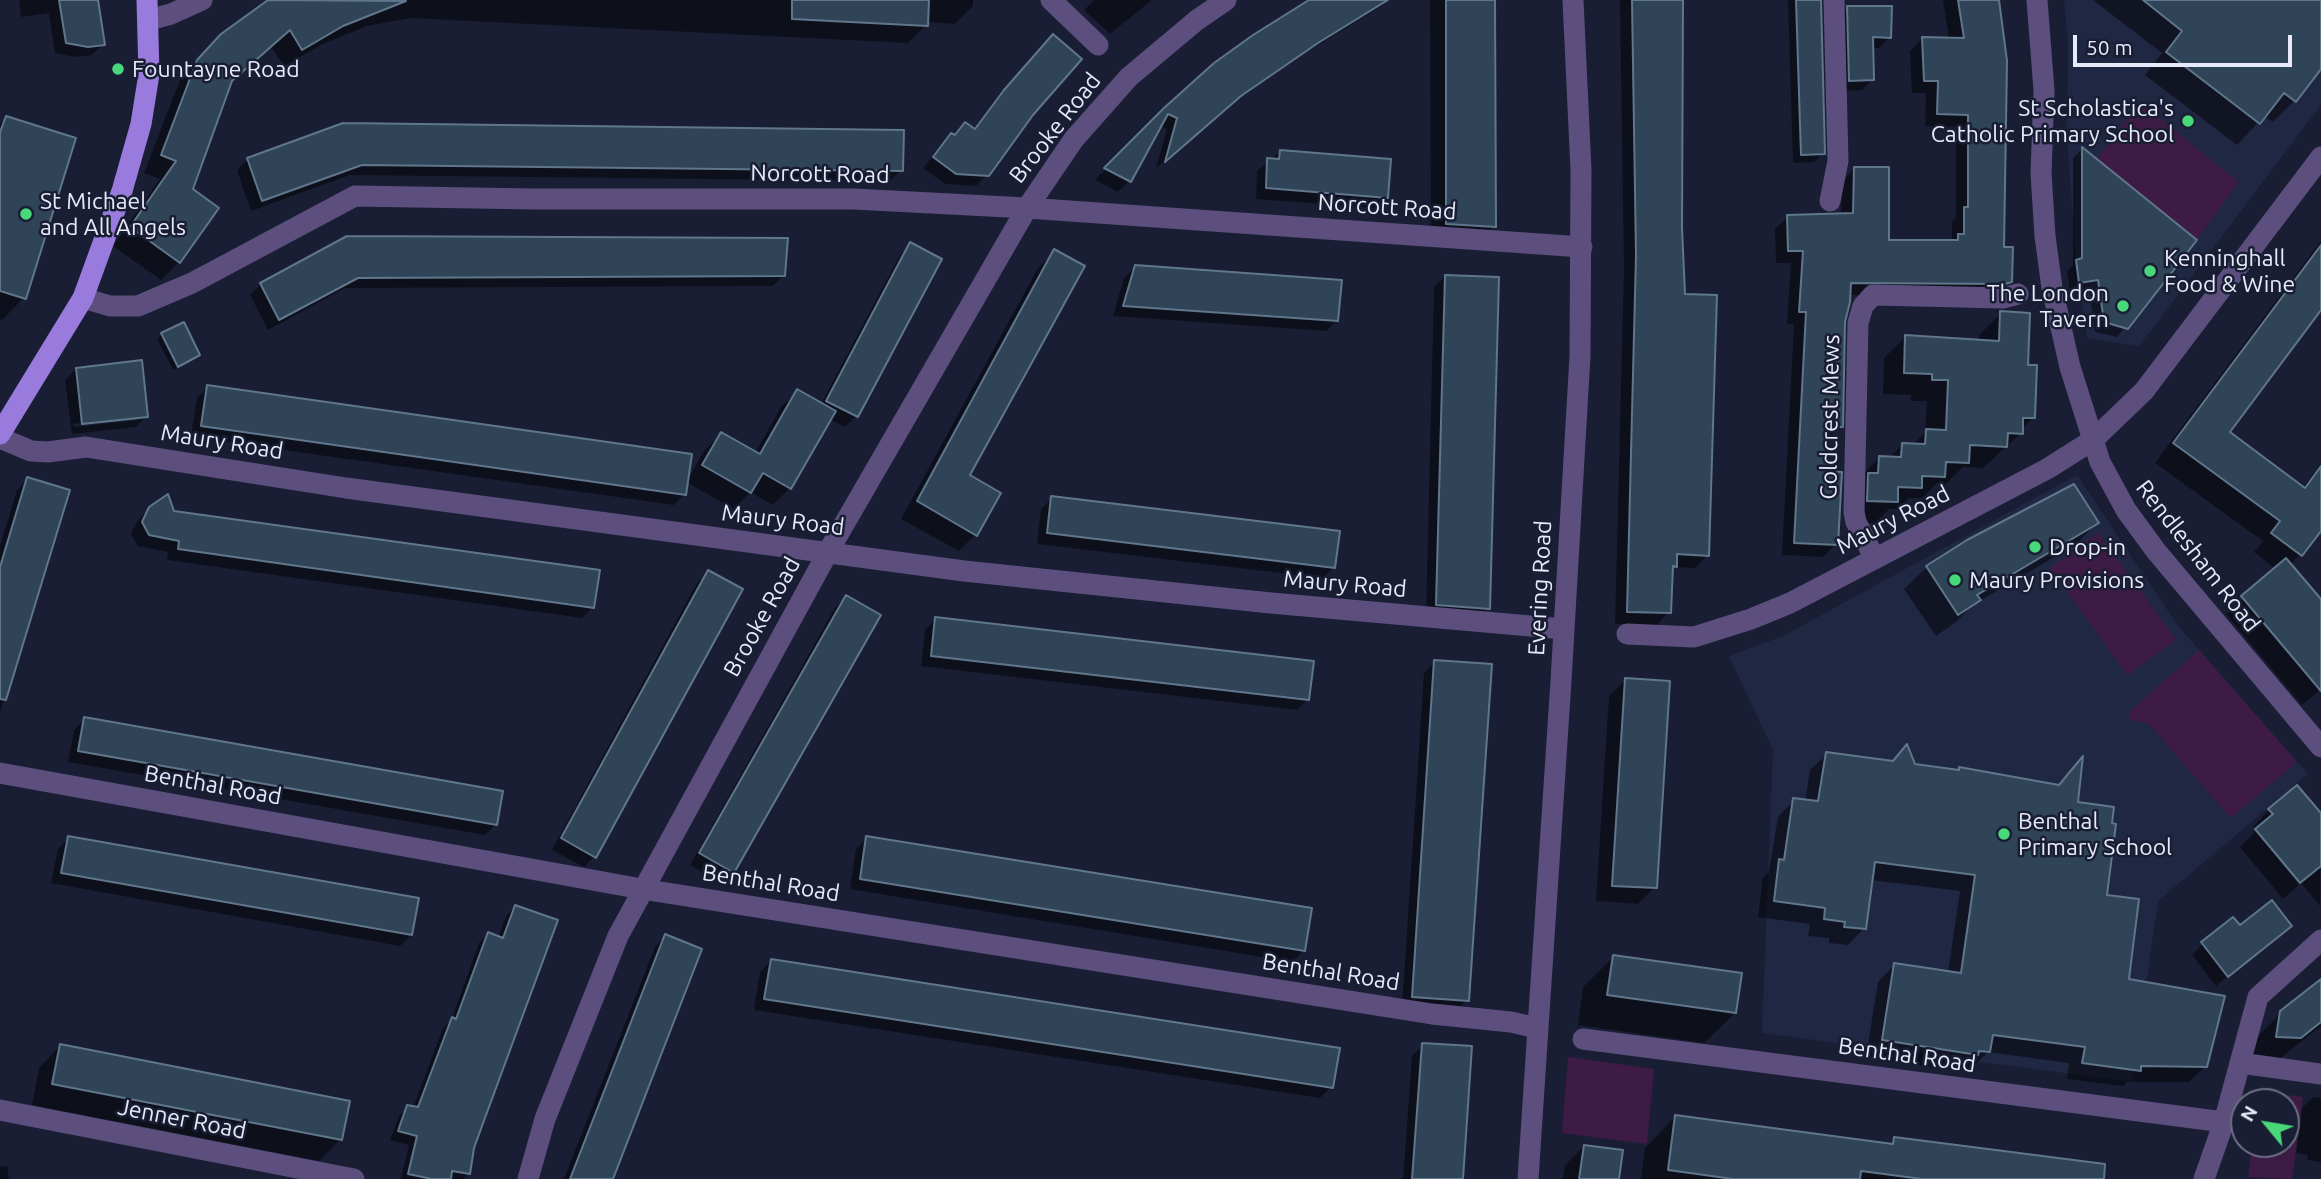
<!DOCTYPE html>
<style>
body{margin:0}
#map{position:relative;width:2321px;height:1179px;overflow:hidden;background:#191e34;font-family:Ubuntu,sans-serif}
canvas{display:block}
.north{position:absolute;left:2230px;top:1088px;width:70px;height:70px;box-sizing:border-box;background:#191e34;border:2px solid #6b7083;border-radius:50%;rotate:300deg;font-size:19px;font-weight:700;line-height:28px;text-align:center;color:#e6eaf9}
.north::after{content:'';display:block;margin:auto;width:24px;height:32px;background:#48d779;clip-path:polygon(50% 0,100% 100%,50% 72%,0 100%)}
.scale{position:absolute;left:2073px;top:35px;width:219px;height:32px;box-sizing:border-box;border:4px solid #e6eaf9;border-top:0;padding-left:9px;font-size:21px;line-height:24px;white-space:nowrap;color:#e6eaf9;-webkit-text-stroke:5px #191e34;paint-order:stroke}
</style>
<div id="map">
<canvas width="2321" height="1179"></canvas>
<div class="north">N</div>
<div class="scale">50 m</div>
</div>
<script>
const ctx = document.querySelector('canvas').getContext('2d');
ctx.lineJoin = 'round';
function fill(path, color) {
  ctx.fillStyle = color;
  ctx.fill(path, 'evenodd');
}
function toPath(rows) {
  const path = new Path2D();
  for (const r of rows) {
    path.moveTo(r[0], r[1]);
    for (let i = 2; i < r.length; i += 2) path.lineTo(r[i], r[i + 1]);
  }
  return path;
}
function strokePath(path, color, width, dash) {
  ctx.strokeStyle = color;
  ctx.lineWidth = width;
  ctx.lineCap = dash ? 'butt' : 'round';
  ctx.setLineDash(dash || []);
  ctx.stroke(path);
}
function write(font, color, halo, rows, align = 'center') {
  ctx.font = font + ' Ubuntu,sans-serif';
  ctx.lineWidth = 5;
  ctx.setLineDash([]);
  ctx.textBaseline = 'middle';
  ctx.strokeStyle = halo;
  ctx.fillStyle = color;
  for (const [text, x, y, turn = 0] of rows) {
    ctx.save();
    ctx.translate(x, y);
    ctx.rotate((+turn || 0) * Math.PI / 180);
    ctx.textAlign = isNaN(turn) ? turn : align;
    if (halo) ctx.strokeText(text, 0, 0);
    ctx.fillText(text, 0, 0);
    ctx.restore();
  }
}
fill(toPath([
 [2064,0,2321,0,2321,105,2139,346,2087,338,2076,260,2067,136,2068,42],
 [2077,475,2178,626,2308,774,2158,901,2132,1082,1762,1033,1773,750,1729,656,1783,636]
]), '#202743');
fill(toPath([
 [2140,102,2238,182,2197,240,2097,159],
 [2098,533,2176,640,2127,675,2050,568],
 [2199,650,2297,762,2231,818,2148,723,2129,720,2129,712],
 [1568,1057,1654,1069,1647,1144,1562,1133],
 [2260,1091,2303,1097,2292,1179,2248,1177,2252,1144,2286,1144,2286,1102,2258,1102]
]), '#3d1b45');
fill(toPath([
 [19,0,96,0,103,44,92,55,76,57,55,53,49,13,21,17],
 [271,0,973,0,973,6,955,24,926,22,926,25,908,43,410,18,367,26,323,44,284,66,271,47,229,84,191,190,179,262,161,280,113,246,160,179,144,173,180,80,223,35],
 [1094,0,1152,0,1110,34,1084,10],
 [1313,0,1388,0,1382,6,1305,53,1228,106,1156,168,1167,129,1160,126,1129,181,1118,192,1095,180,1165,109],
 [1430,0,1494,0,1494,226,1478,243,1431,240],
 [1620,0,1682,0,1680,228,1684,295,1708,555,1695,568,1674,567,1671,570,1669,612,1657,625,1615,624,1624,268],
 [1788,0,1821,0,1823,153,1814,162,1793,163],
 [1943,0,1998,0,2002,248,2011,281,1998,294,1991,296,1849,295,1843,322,1841,427,1828,439,1825,439,1824,473,1836,544,1823,557,1782,555,1794,324,1787,324,1791,263,1776,263,1775,229,1788,217,1841,215,1842,182,1854,169,1887,242,1952,242,1952,221,1956,217,1956,127,1925,126,1926,93,1912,93,1910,51,1922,39,1949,39],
 [2093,0,2321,0,2321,66,2294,101,2273,122,2264,116,2237,145,2145,75,2162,53],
 [1848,7,1890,37,1879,48,1872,48,1873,79,1862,90,1839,91,1837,18],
 [1042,47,1032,114,987,175,976,186,945,184,923,168,951,135,954,136,965,125,974,130,993,103],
 [6,118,24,298,2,320,0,319,0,124],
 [2082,149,2195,240,2117,337,2095,332,2089,288,2070,292,2067,271,2073,265,2073,158],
 [1280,152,1386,197,1375,208,1256,199,1257,171],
 [248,159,901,170,890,181,350,175,251,211,237,170],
 [348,238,784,275,773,286,345,288,268,330,250,295,261,284],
 [2321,241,2321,307,2228,432,2302,488,2321,464,2321,528,2291,565,2321,601,2321,689,2302,705,2226,614,2276,569,2254,552,2263,541,2155,463],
 [911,245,939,260,856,416,845,427,829,419,790,488,773,505,750,492,734,509,686,482,685,494,674,505,191,437,197,398,208,387,687,481,704,451,721,434,755,453,781,407,798,391,821,404,900,255],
 [1055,252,967,476,976,534,959,551,901,519,1038,268],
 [1136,266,1337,320,1326,331,1113,316,1124,278],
 [1445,276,1488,608,1477,619,1426,615,1434,287],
 [2001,313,2026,366,2033,417,2021,430,2021,433,1983,468,1963,467,1946,484,1937,483,1922,498,1909,498,1898,509,1889,509,1875,523,1846,522,1858,480,1879,458,1889,458,1902,445,1912,446,1925,432,1927,401,1911,401,1911,395,1883,394,1884,358,1906,336,1979,341,1979,335],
 [162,334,198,355,173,370,157,339],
 [76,369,147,416,136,427,72,434,65,380],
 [137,416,137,420,74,427,73,424],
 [28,479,68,491,0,712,0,546,17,490],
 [1052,498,1334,567,1323,578,1037,544,1041,509],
 [150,508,172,512,593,607,582,618,167,560,168,552,138,546,131,534,138,520],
 [2097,523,2075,545,1973,605,1956,622,1936,636,1904,589,1927,567,1968,541],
 [708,572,595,856,584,867,552,850,697,583],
 [846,597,733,872,722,883,690,865,835,608],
 [936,619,1308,699,1297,710,921,666,925,630],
 [1435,662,1467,1000,1456,1011,1402,1007,1424,673],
 [1626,680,1655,887,1638,904,1596,901,1609,696],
 [85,719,496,824,485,835,68,762,74,730],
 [1906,748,1914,766,2057,786,2081,760,2076,804,2105,896,2128,981,2206,1066,2189,1082,2127,1082,2123,1086,2067,1079,2069,1063,1988,1052,1972,1068,1963,1067,1960,1071,1866,1057,1878,982,1894,965,1948,973,1960,891,1871,880,1864,928,1848,945,1829,943,1829,938,1808,936,1810,924,1758,917,1763,878,1769,871,1778,817,1794,800,1805,802,1810,770,1827,754,1891,763],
 [2269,810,2321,816,2320,906,2301,883,2283,899,2240,847,2256,831,2253,827],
 [69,838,411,935,400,946,51,883,58,849],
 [867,838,1303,951,1292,962,850,889,856,849],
 [515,907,468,1174,463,1179,401,1179,409,1145,390,1140,399,1116,408,1107,413,1108,443,1028,451,1021,479,943,488,934,498,938,506,916],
 [2290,926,2216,986,2192,955,2203,944],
 [665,936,611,1179,564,1179,655,947],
 [1614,956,1735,1013,1704,1043,1578,1025,1583,987],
 [771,961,1331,1087,1320,1098,754,1010,760,972],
 [2321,981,2321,1026,2269,1067,2247,1067,2250,1044,2282,1012],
 [1423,1045,1460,1179,1403,1179,1412,1056],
 [60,1046,341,1139,319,1161,32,1105,39,1068],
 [2313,1097,2321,1098,2321,1162,2307,1160,2308,1155,2296,1153,2302,1108],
 [1675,1117,1888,1145,1895,1138,2079,1179,1641,1179,1645,1148],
 [1584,1146,1617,1179,1563,1179,1565,1165],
 [7,1166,9,1179,0,1179,0,1167]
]), '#0007');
const building = toPath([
 [59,0,98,0,105,45,88,47,66,43,59,0],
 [268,0,406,1,343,26,302,50,290,30,232,81,193,189,219,208,180,263,130,227,176,161,161,155,197,60,221,34,268,0],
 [792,0,929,0,928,26,792,19,792,0],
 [1309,0,1388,0,1318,43,1241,96,1165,162,1177,118,1168,114,1131,182,1104,168,1164,108,1214,63,1253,35,1309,0],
 [1446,0,1495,0,1496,227,1446,224,1446,0],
 [1632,0,1683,0,1682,228,1685,294,1717,295,1709,556,1677,554,1677,567,1673,566,1671,613,1627,612,1636,255,1632,0],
 [1796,0,1821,0,1825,154,1801,155,1796,0],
 [1958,0,1999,0,2007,61,2004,247,2013,247,2012,282,2005,284,1851,283,1850,302,1845,322,1843,427,1827,427,1826,471,1842,472,1838,545,1794,543,1806,312,1799,312,1803,251,1788,251,1787,215,1853,213,1854,167,1889,167,1889,240,1958,240,1958,234,1964,234,1964,207,1968,207,1968,115,1937,114,1938,81,1924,81,1922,37,1964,38,1958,0],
 [2143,0,2321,0,2321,69,2296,102,2284,93,2260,124,2166,52,2182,31,2143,0],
 [1847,6,1892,6,1891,38,1873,37,1874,80,1849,81,1847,6],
 [1053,34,1082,59,1033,115,989,176,956,174,933,157,951,133,955,135,965,122,975,129,1004,90,1053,34],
 [6,116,76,138,26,299,0,291,0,132,6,116],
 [343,123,904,130,903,171,362,165,262,201,247,158,343,123],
 [2082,147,2197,240,2128,329,2104,322,2098,280,2079,283,2076,260,2082,258,2082,147],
 [1280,150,1391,159,1388,198,1266,188,1267,158,1279,159,1280,150],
 [347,236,788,238,785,276,358,278,279,320,260,283,347,236],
 [910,242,942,259,858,417,826,401,910,242],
 [2321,245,2321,310,2230,432,2305,488,2321,466,2321,531,2302,556,2271,533,2280,521,2173,443,2321,245],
 [1054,249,1085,266,970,475,1001,493,977,536,917,501,1054,249],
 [1135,265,1342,280,1338,321,1123,306,1135,265],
 [1445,275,1499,277,1490,609,1436,605,1445,275],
 [2000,311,2030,313,2028,365,2037,365,2035,418,2023,418,2023,434,2008,433,2007,447,1970,445,1969,463,1946,462,1945,477,1922,476,1922,488,1898,487,1898,502,1867,501,1868,473,1878,473,1879,456,1901,457,1902,443,1925,444,1926,429,1946,430,1948,380,1932,380,1932,374,1904,373,1905,335,1999,341,2000,311],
 [184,322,200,355,178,367,161,333,184,322],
 [142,360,148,417,82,424,76,368,142,360],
 [207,385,692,454,686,495,201,426,207,385],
 [797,389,836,411,791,489,763,473,751,493,702,465,721,432,760,454,797,389],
 [27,477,70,490,6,700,0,699,0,567,27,477],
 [2074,484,2099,523,1977,595,1981,600,1958,615,1926,566,1967,540,2074,484],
 [168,494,174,511,600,570,594,608,178,549,179,541,149,535,142,522,149,507,168,494],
 [1051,496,1340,531,1335,568,1047,533,1051,496],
 [2286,558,2321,599,2321,691,2241,596,2286,558],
 [708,570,743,589,596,858,561,838,708,570],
 [846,595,881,615,734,873,699,853,846,595],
 [935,617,1314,661,1309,700,931,656,935,617],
 [1434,660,1492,664,1469,1001,1412,997,1434,660],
 [1625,678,1670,681,1657,888,1612,886,1625,678],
 [84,717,503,791,497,825,78,751,84,717],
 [1907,744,1915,764,1959,770,1959,767,2059,785,2083,756,2078,802,2114,807,2112,823,2116,824,2107,895,2139,899,2129,979,2225,996,2207,1067,2141,1066,2141,1071,2082,1063,2085,1047,1993,1035,1990,1052,1979,1051,1978,1055,1882,1040,1894,963,1961,973,1975,875,1875,862,1866,929,1844,927,1845,922,1824,919,1825,908,1774,901,1779,859,1784,860,1793,798,1818,801,1826,752,1893,761,1907,744],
 [2297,785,2321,813,2321,866,2300,883,2255,829,2273,814,2268,809,2297,785],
 [68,836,419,898,412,935,61,873,68,836],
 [866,836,1312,908,1305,951,860,879,866,836],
 [2272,900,2292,926,2228,977,2201,942,2233,917,2240,925,2272,900],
 [515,905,558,920,482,1126,474,1148,470,1174,452,1171,451,1179,432,1179,408,1174,417,1136,398,1131,407,1105,418,1107,452,1017,456,1019,488,932,503,938,515,905],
 [665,934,702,949,613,1179,570,1179,665,934],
 [1613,955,1742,973,1736,1013,1607,995,1613,955],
 [771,959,1340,1048,1333,1088,764,999,771,959],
 [2321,979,2321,1022,2301,1038,2276,1037,2280,1011,2321,979],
 [1422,1043,1472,1046,1463,1179,1412,1179,1422,1043],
 [60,1044,350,1101,342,1140,52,1084,60,1044],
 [1675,1115,1893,1144,1894,1137,2105,1164,2104,1179,1922,1179,1861,1171,1860,1179,1733,1179,1668,1170,1675,1115],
 [1584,1145,1623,1150,1619,1179,1579,1179,1584,1145]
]);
fill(building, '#304458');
strokePath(building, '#60768b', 2);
strokePath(toPath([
 [1051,0,1098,45],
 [2037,0,2044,90,2041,173,2045,236,2052,288,2070,367,2100,462,2126,510,2156,551,2321,747],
 [149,20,171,14,202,0],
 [1830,201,1838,161,1834,0],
 [83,298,110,306,138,306,192,283,355,196,533,199,854,199,1027,208,1582,247],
 [0,438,31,451,48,452,86,447,346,488,964,571,1271,603,1564,629],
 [1875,559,1856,522,1854,512,1858,323,1863,306,1873,295,2003,298,2018,294],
 [1627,634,1694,637,1751,619,1790,603,2047,469,2093,440,2144,391,2321,157],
 [0,773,642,889,1432,1014,1511,1022,1537,1028],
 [1583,1039,2224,1122],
 [2240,1063,2321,1074],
 [0,1110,354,1179],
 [528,1179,545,1119,618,936,828,552,1027,208,1074,139,1129,77,1197,20,1226,0],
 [1528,1179,1561,681,1580,356,1581,170,1573,0],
 [2204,1179,2224,1122,2258,997,2321,940]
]), '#5c4f7d', 21);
strokePath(toPath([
 [0,434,83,298,122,191,141,124,149,74,147,0]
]), '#987bdc', 21);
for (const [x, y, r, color] of [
 [118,69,7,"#48d779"],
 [2188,121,7,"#48d779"],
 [26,214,7,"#48d779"],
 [2150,271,7,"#48d779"],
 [2123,306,7,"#48d779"],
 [2035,547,7,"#48d779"],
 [1955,580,7,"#48d779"],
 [2004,834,7,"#48d779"]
]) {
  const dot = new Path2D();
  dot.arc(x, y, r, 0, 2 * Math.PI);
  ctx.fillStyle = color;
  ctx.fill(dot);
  strokePath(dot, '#191e34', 2.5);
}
write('23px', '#e6eaf9', '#191e34', [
 ["Fountayne Road",132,69],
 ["St Scholastica's",2174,108,"right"],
 ["Catholic Primary School",2174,134,"right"],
 ["St Michael",40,201],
 ["and All Angels",40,227],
 ["Kenninghall",2164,258],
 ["Food & Wine",2164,284],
 ["The London",2109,293,"right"],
 ["Tavern",2109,319,"right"],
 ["Drop-in",2049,547],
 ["Maury Provisions",1969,580],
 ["Benthal",2018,821],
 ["Primary School",2018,847]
], 'left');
write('23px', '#e6eaf9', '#191e34', [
 ["Brooke Road",1055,128,-52],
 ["Norcott Road",820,174,1],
 ["Norcott Road",1387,207,4],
 ["Goldcrest Mews",1830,417,-89],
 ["Maury Road",222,442,9],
 ["Maury Road",783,520,7],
 ["Maury Road",1893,520,-27],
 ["Rendlesham Road",2198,556,52],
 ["Maury Road",1345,584,5],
 ["Evering Road",1540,588,-87],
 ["Brooke Road",762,617,-61],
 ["Benthal Road",213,785,10],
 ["Benthal Road",771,883,9],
 ["Benthal Road",1331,972,9],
 ["Benthal Road",1907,1055,8],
 ["Jenner Road",182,1119,11]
]);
</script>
